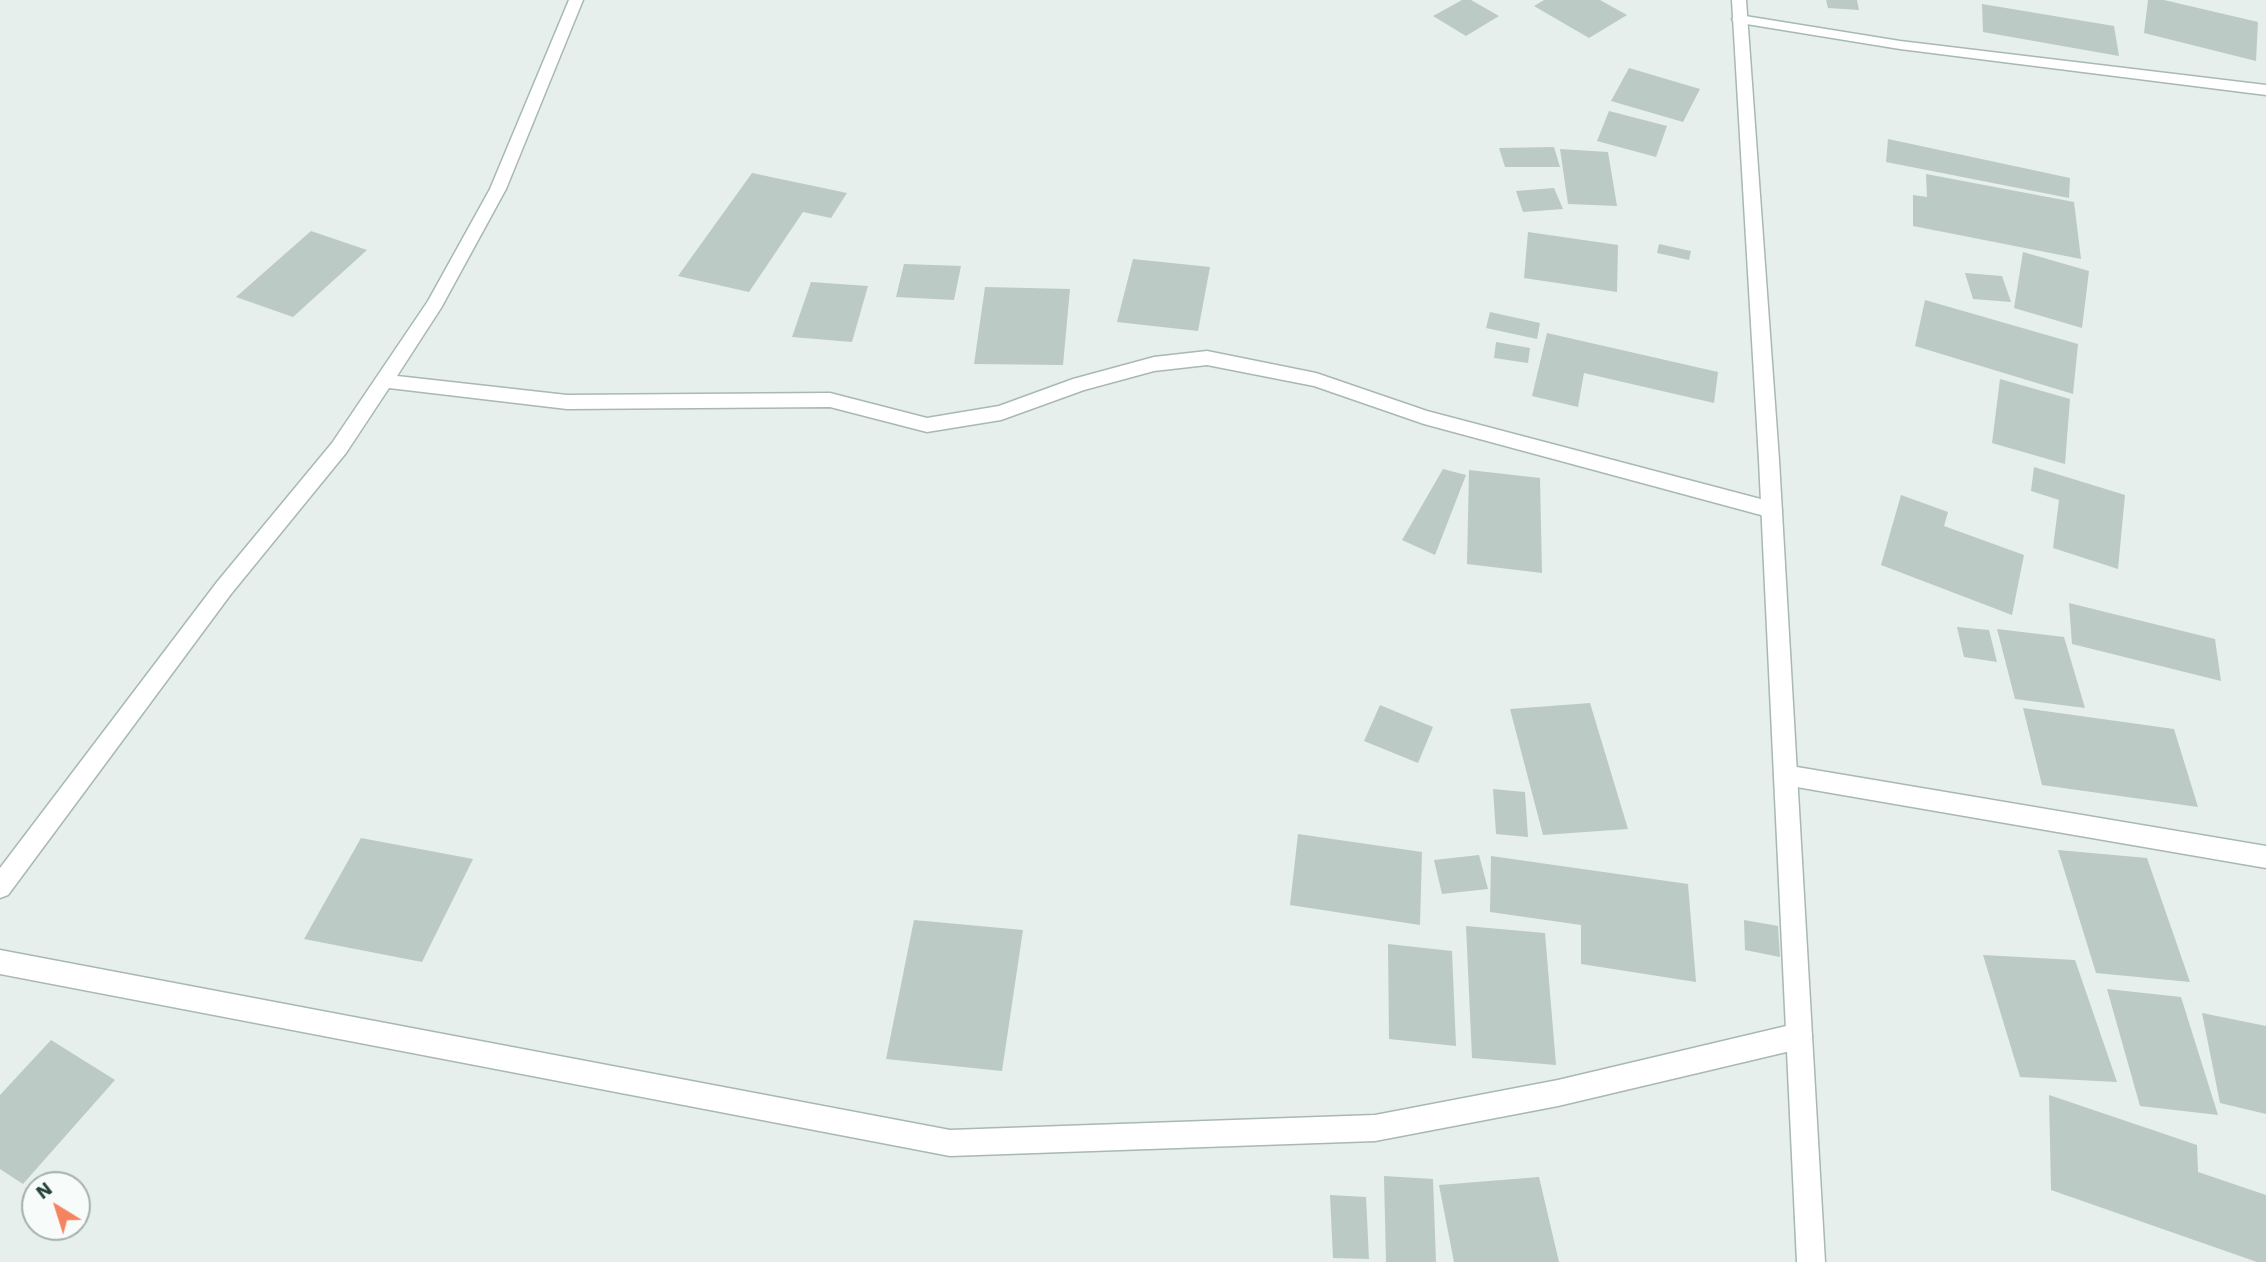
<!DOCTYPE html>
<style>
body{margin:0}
#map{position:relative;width:2266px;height:1262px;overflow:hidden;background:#e6efeb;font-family:"Work Sans",sans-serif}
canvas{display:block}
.north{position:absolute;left:21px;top:1171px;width:70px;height:70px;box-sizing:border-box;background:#f7fbf9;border:2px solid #a3b1ad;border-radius:50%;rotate:322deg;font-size:19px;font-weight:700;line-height:28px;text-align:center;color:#24423a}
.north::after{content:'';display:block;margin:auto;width:24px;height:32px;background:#f4845f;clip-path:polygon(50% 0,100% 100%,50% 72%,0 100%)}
</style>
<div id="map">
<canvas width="2266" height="1262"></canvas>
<div class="north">N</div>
</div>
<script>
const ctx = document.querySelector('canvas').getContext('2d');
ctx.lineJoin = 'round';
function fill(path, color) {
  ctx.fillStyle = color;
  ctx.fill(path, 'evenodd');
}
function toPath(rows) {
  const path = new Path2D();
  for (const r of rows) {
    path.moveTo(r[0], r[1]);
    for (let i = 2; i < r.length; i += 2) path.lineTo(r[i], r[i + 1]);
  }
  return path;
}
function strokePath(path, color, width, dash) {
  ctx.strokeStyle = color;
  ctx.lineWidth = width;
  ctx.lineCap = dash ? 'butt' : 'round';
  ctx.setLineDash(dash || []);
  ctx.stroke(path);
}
fill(toPath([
 [1462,0,1471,0,1499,16,1466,36,1433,16],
 [1544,0,1600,0,1627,15,1589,38,1534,6],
 [1826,0,1857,0,1859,10,1828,8],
 [2148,0,2164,0,2258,22,2256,61,2144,33],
 [1982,4,2114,26,2119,56,1983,32],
 [1629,68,1700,89,1683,122,1611,101],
 [1609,111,1667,126,1656,157,1597,141],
 [1888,139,2070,178,2069,198,1886,162],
 [1554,147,1560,167,1505,167,1499,148],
 [1560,149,1608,152,1617,206,1568,204],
 [752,173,847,193,831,218,803,212,749,292,678,276],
 [1926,174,2074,202,2081,259,1913,226,1913,195,1927,197],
 [1554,188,1563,209,1523,212,1516,191],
 [311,231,367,250,293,317,236,297],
 [1528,232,1618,245,1617,292,1524,278],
 [1659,244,1691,251,1689,260,1657,253],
 [2023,252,2089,271,2082,328,2014,308],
 [1133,259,1210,267,1198,331,1117,322],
 [904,264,961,266,954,300,896,297],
 [1965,273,2002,276,2011,302,1973,299],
 [811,282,868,286,852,342,792,337],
 [985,287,1070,289,1063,365,974,364],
 [1925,300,2078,344,2073,394,1915,346],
 [1490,312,1540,323,1537,339,1486,328],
 [1547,333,1718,372,1714,403,1584,373,1578,407,1532,396],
 [1496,342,1530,348,1528,363,1494,358],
 [2000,379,2070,399,2065,464,1992,443],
 [2034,467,2125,495,2118,569,2053,548,2059,500,2031,491],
 [1443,469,1466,475,1435,555,1402,540],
 [1469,470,1540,478,1542,573,1467,564],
 [1901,495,1948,512,1944,526,2024,555,2012,615,1881,565],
 [2069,603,2215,639,2221,681,2072,644],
 [1957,627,1989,630,1997,662,1964,657],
 [1997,629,2064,637,2085,708,2015,699],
 [1590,703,1628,829,1543,835,1510,709],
 [1380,705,1433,727,1418,763,1364,741],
 [2023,708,2174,729,2198,807,2042,785],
 [1493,789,1525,792,1528,837,1496,834],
 [1298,834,1422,852,1420,925,1290,905],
 [361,838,473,859,422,962,304,939],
 [2058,850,2147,858,2190,982,2096,973],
 [1479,855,1488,889,1442,894,1434,860],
 [1491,856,1688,884,1696,982,1581,964,1581,925,1490,912],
 [914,920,1023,930,1002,1071,886,1059],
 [1744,920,1778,926,1780,957,1745,950],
 [1466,926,1545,933,1556,1065,1472,1058],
 [1388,944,1452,951,1456,1046,1389,1039],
 [1983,955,2075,960,2117,1082,2020,1077],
 [2107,989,2181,997,2218,1115,2140,1106],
 [2202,1013,2266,1026,2266,1114,2220,1103],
 [51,1040,115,1080,23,1184,0,1169,0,1095],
 [2049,1095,2197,1145,2198,1172,2266,1195,2266,1262,2257,1262,2051,1190],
 [1384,1176,1433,1179,1436,1262,1386,1262],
 [1539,1177,1559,1262,1454,1262,1439,1185],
 [1330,1195,1366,1197,1369,1259,1333,1258]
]), '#bbcac4');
const minor = toPath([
 [569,0,583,0,506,189,441,308,397,376,567,395,830,393,927,418,999,406,1073,379,1154,357,1207,351,1316,373,1427,411,1772,502,1779,504,1782,510,1779,516,1772,518,1424,424,1314,386,1207,365,1154,371,1084,390,1001,420,927,432,830,407,567,409,389,388,346,453,231,594,8,895,0,898,0,868,217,582,332,443,428,301,490,189,569,0],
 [1739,15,1900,41,2266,85,2266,95,1900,49,1734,22,1732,19,1739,15],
 [1785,765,2266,846,2266,868,1785,785,1777,782,1774,775,1777,768,1785,765],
 [0,950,950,1130,1375,1115,1558,1080,1799,1023,1808,1027,1812,1036,1808,1045,1799,1049,1558,1106,1375,1141,950,1156,0,974,0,950]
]);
const tertiary = toPath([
 [1732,0,1746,0,1779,460,1825,1262,1797,1262,1759,460,1732,0]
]);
strokePath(minor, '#a8b8b2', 3);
strokePath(tertiary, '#a8b8b2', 3);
fill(minor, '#fff');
fill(tertiary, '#fff');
</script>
